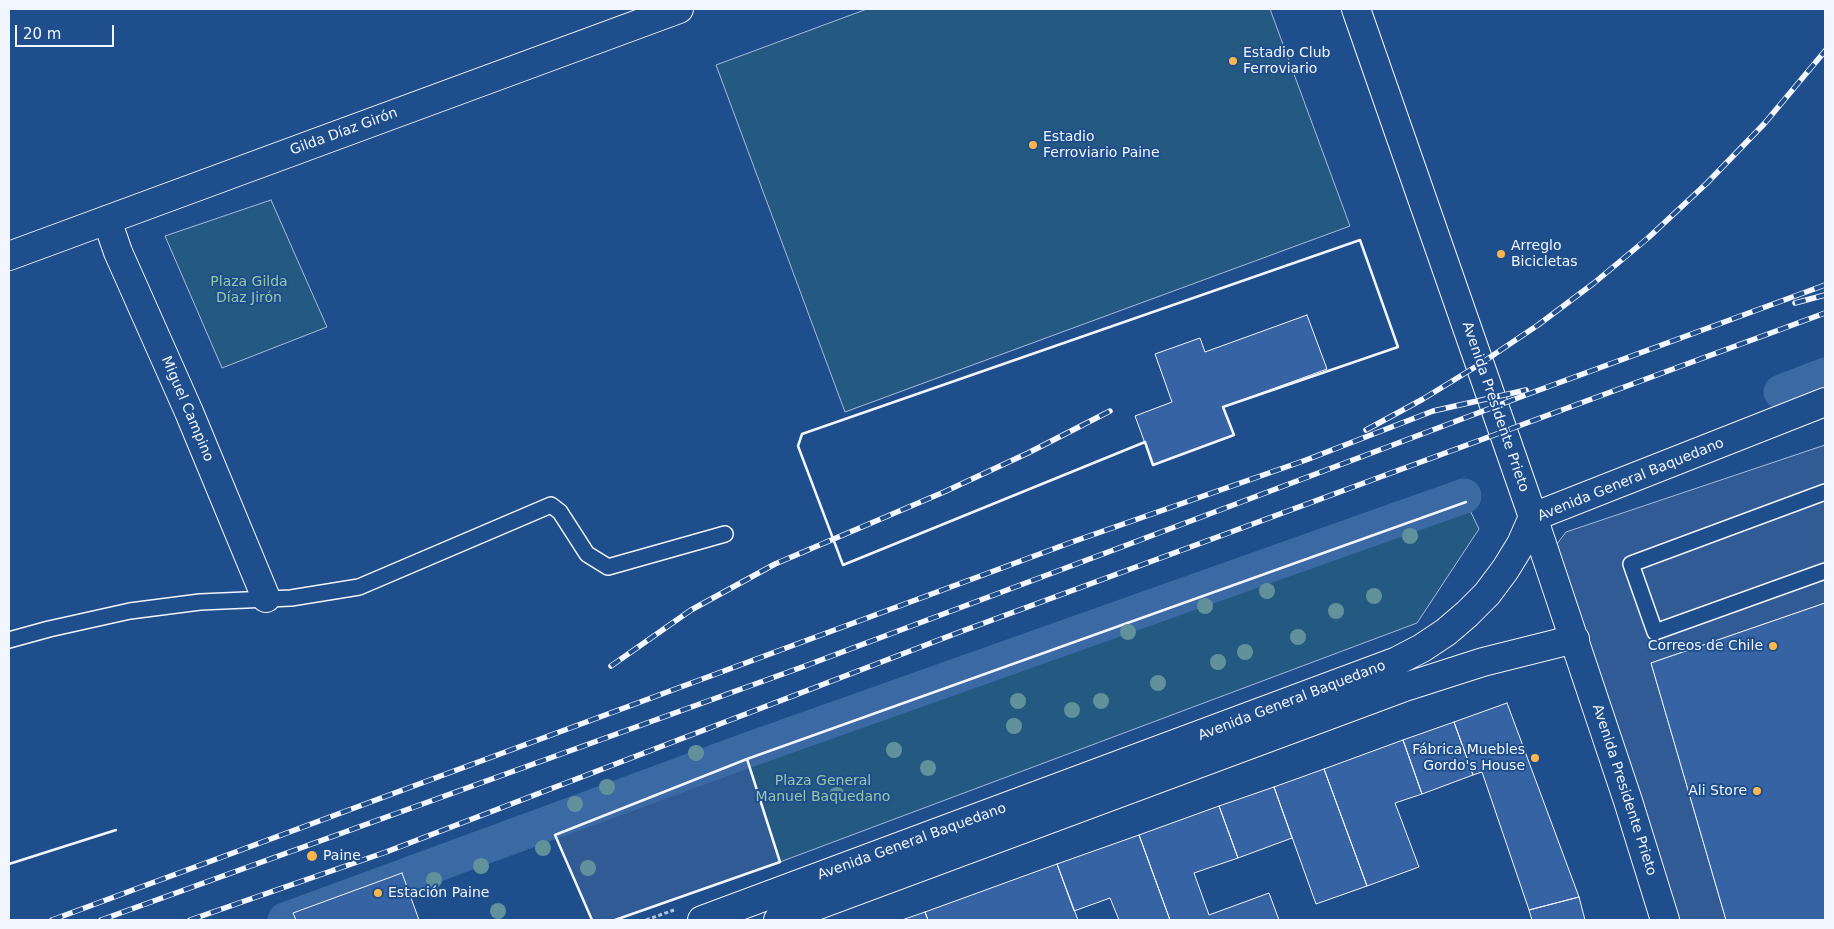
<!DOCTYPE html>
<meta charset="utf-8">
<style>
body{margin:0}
#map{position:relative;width:1834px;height:929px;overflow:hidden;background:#1f4e8c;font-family:"DejaVu Sans",sans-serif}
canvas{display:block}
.frame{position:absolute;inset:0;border:10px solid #f2f6ff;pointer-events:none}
.scale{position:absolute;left:15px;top:25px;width:99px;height:22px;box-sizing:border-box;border:2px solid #f2f6ff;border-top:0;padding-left:6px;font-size:15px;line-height:18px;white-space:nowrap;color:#f2f6ff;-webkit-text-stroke:4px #1f4e8c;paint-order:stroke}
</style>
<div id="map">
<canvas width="1834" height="929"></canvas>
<div class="frame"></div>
<div class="scale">20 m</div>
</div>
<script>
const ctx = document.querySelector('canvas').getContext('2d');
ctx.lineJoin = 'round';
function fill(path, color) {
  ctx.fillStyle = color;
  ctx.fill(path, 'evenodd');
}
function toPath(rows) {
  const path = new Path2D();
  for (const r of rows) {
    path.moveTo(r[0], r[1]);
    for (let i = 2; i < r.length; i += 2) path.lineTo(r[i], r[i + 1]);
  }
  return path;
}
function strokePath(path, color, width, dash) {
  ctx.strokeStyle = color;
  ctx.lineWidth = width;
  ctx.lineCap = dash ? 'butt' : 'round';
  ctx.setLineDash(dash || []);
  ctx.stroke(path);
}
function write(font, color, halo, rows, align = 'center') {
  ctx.font = font + ' "DejaVu Sans",sans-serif';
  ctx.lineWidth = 4;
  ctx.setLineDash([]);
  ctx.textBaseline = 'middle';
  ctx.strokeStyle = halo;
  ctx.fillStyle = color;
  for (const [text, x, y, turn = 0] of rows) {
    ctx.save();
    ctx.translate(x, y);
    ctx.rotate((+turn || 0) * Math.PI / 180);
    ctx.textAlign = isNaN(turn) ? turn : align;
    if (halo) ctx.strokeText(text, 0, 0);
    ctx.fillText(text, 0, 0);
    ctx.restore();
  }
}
const green = toPath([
 [867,9,1270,9,1350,226,845,412,716,65,867,9],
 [271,200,327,327,222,368,165,236,271,200],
 [1466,502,1479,529,1417,623,780,862,747,759,1466,502]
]);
fill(green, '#245a82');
strokePath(green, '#a8bbd7', 1);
const parking = toPath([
 [1825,445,1825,603,1651,663,1726,920,1677,920,1553,549,1566,532,1825,445],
 [747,759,780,862,615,920,592,920,555,835,747,759]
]);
fill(parking, '#305b95');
strokePath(parking, '#a8bbd7', 1);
strokePath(toPath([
 [1781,392,1825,375],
 [285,920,745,751,1464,496]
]), '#3b69a3', 35);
const building = toPath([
 [1307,315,1327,369,1223,407,1234,435,1153,465,1135,416,1172,402,1155,354,1200,338,1205,352,1307,315],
 [1825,603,1825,920,1726,920,1651,663,1825,603],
 [1507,703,1579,897,1529,910,1482,772,1473,775,1454,722,1507,703],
 [1454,722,1473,775,1422,794,1403,740,1454,722],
 [1403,740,1422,794,1395,803,1419,867,1367,886,1324,769,1403,740],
 [1324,769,1367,886,1316,904,1274,787,1324,769],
 [1274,787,1292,838,1238,858,1219,806,1274,787],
 [1219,806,1238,858,1194,873,1209,915,1269,893,1279,920,1170,920,1139,835,1219,806],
 [1139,835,1170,920,1119,920,1110,898,1074,911,1057,864,1139,835],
 [1057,864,1078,920,928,920,925,912,1057,864],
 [402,873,419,920,296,920,293,913,402,873],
 [1579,897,1585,920,1532,920,1529,910,1579,897],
 [925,912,928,920,902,920,925,912]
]);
fill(building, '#3563a3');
strokePath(building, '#f2f6ff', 1);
const lane = toPath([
 [1825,492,1631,564,1655,632,1825,571],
 [9,640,49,629,130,611,200,602,291,598,359,587,551,505,560,512,587,554,608,567,725,534]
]);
const street = toPath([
 [107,220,118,252,189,412,266,598]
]);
const secondary = toPath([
 [1533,517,1628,801,1665,920],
 [702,920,1397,661,1422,648,1446,632,1467,614,1487,594,1505,570,1521,544,1533,517],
 [778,920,1405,687,1483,662,1575,639]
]);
const primary = toPath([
 [1356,9,1533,517,1825,402],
 [9,256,679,9]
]);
strokePath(lane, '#f2f6ff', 18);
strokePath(street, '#f2f6ff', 30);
strokePath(secondary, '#f2f6ff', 30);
strokePath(primary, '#f2f6ff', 30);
strokePath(toPath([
 [646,920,674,910]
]), '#b3c4dc', 3, [4, 2.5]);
strokePath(lane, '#1f4e8c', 15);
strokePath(street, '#1f4e8c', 28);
strokePath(secondary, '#1f4e8c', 28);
strokePath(primary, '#1f4e8c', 28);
const rail = toPath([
 [1795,303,1825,295],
 [1366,430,1423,399,1480,364,1538,325,1594,283,1648,238,1707,183,1764,124,1825,51],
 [611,666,691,610,775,564,944,492,1028,453,1110,411],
 [52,920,1072,542,1306,460,1433,411,1526,390],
 [101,920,805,666,1531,393,1825,285],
 [190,920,386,852,957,633,1825,313]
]);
strokePath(rail, '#f2f6ff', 5.5);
strokePath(rail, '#1f4e8c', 4, [11]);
strokePath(toPath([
 [1360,240,1398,347,1223,407,1234,435,1153,465,1145,442,843,565,798,446,802,434,1360,240],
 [9,864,116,830],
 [592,920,555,835,747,759],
 [615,920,780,862,747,759,1466,502]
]), '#f2f6ff', 2.5);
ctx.fillStyle = '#61919a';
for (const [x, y] of [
 [1410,536],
 [1267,591],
 [1374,596],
 [1205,606],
 [1336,611],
 [1128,632],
 [1298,637],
 [1245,652],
 [1218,662],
 [1158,683],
 [1018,701],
 [1101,701],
 [1072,710],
 [1014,726],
 [894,750],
 [696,753],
 [928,768],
 [607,787],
 [837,795],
 [575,804],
 [543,848],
 [481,866],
 [588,868],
 [434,880],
 [498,911]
]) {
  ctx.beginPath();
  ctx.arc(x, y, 8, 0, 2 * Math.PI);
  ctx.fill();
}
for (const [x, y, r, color] of [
 [1233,61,5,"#ffb74d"],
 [1033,145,5,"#ffb74d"],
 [1501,254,5,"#ffb74d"],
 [1773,646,5,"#ffb74d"],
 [1535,758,5,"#ffb74d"],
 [1757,791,5,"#ffb74d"],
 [312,856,6,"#ffb74d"],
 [378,893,5,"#ffb74d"]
]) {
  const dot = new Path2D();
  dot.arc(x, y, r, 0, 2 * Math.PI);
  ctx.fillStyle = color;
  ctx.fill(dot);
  strokePath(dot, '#1f4e8c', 2);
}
write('14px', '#f2f6ff', '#1f4e8c', [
 ["Estadio Club",1243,53],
 ["Ferroviario",1243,69],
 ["Estadio",1043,137],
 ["Ferroviario Paine",1043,153],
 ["Arreglo",1511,246],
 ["Bicicletas",1511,262],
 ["Correos de Chile",1763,646,"right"],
 ["Fábrica Muebles",1525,750,"right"],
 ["Gordo's House",1525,766,"right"],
 ["Ali Store",1747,791,"right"],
 ["Paine",323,856],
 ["Estación Paine",388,893]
], 'left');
write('14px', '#f2f6ff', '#1f4e8c', [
 ["Gilda Díaz Girón",344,132,-20],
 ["Avenida Presidente Prieto",1495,407,71],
 ["Miguel Campino",187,409,67],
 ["Avenida General Baquedano",1631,480,-22],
 ["Avenida General Baquedano",1292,701,-21],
 ["Avenida Presidente Prieto",1624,790,72],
 ["Avenida General Baquedano",912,842,-20]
]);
write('14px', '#97c8a6', '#1f4e8c', [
 ["Plaza Gilda",249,282],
 ["Díaz Jirón",249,298],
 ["Plaza General",823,781],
 ["Manuel Baquedano",823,797]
]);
</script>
